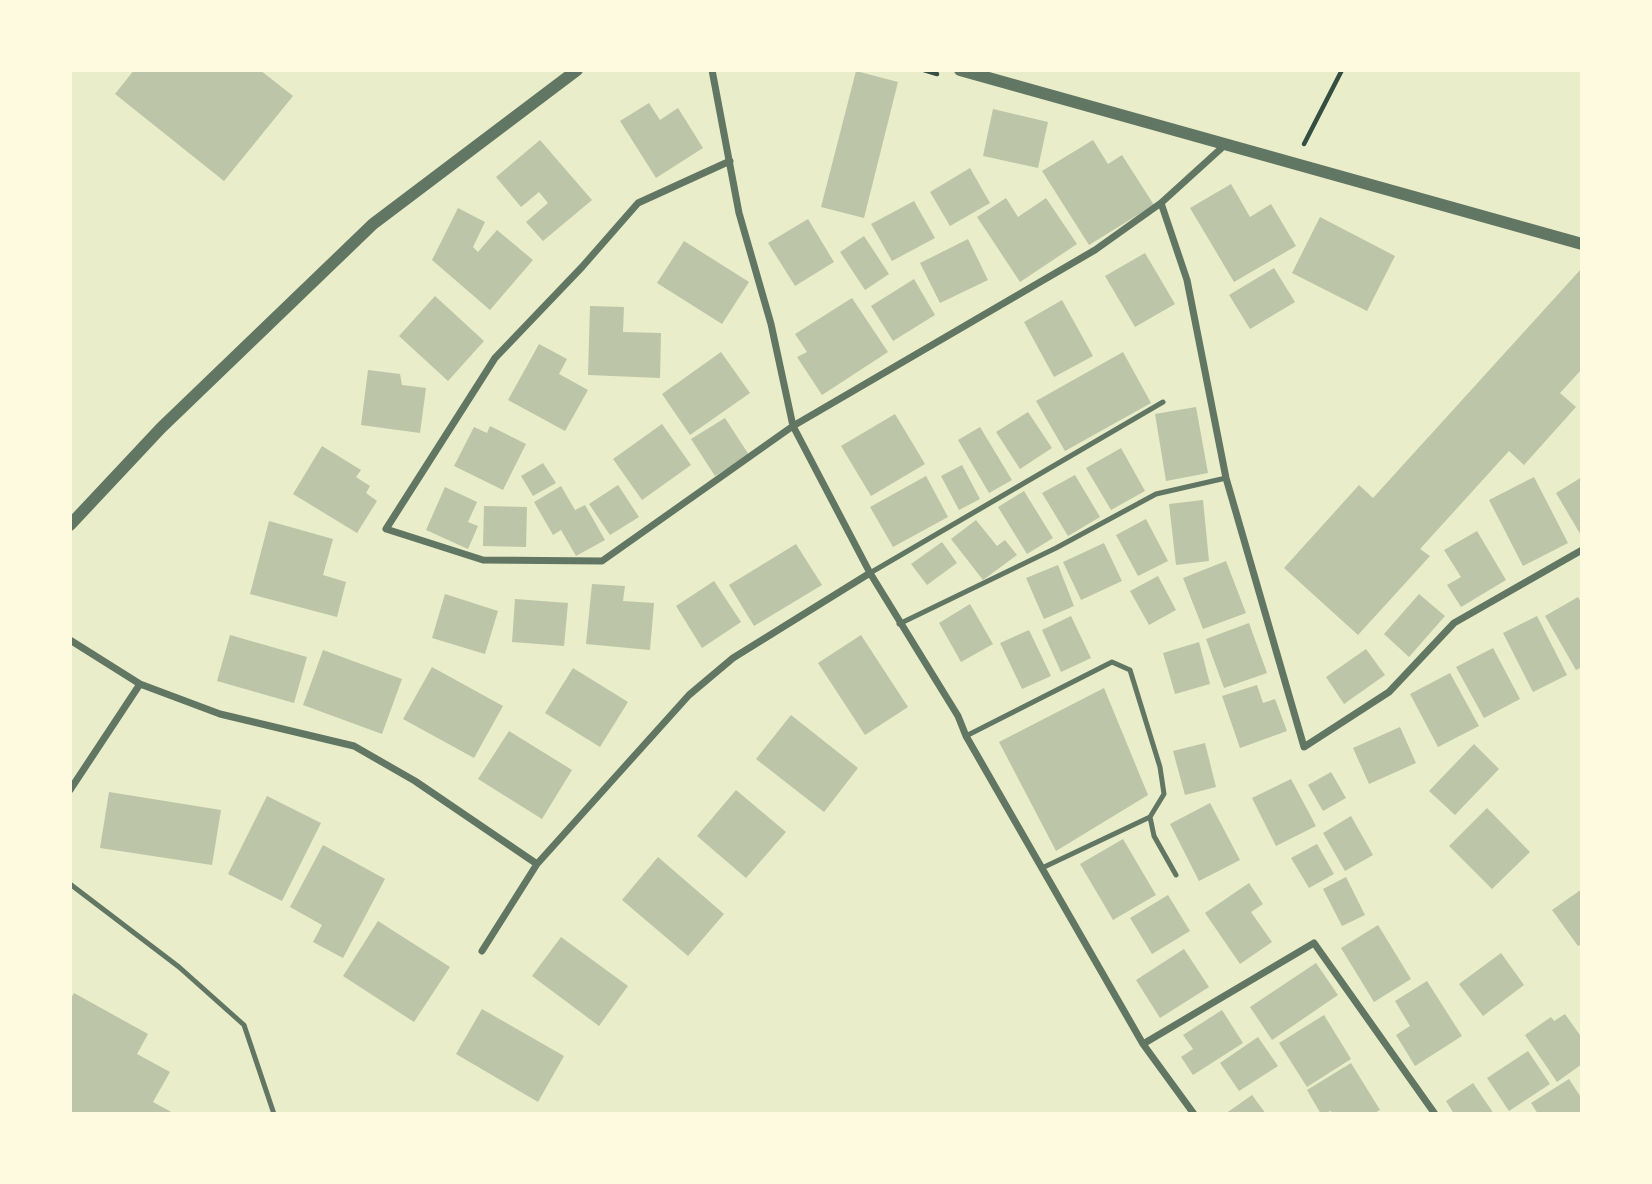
<!DOCTYPE html>
<style>
body{margin:0}
#map{position:relative;width:1652px;height:1184px;overflow:hidden;background:#e9edc9;font-family:"Noto Sans",sans-serif}
canvas{display:block}
.frame{position:absolute;inset:0;border:72px solid #fefae0;pointer-events:none}
</style>
<div id="map">
<canvas width="1652" height="1184"></canvas>
<div class="frame"></div>
</div>
<script>
const ctx = document.querySelector('canvas').getContext('2d');
ctx.lineJoin = 'round';
function fill(path, color) {
  ctx.fillStyle = color;
  ctx.fill(path, 'evenodd');
}
function toPath(rows) {
  const path = new Path2D();
  for (const r of rows) {
    path.moveTo(r[0], r[1]);
    for (let i = 2; i < r.length; i += 2) path.lineTo(r[i], r[i + 1]);
  }
  return path;
}
function strokePath(path, color, width, dash) {
  ctx.strokeStyle = color;
  ctx.lineWidth = width;
  ctx.lineCap = dash ? 'butt' : 'round';
  ctx.setLineDash(dash || []);
  ctx.stroke(path);
}
fill(toPath([
 [134,70,260,70,293,96,224,181,115,94],
 [856,71,898,82,864,218,821,207],
 [649,103,660,120,678,108,703,148,656,178,620,121],
 [993,109,1048,122,1038,168,983,156],
 [540,140,592,200,543,241,526,222,548,203,539,192,521,207,496,177],
 [1093,140,1108,164,1122,155,1154,205,1089,245,1042,171],
 [970,168,990,203,950,226,930,192],
 [1231,184,1250,217,1271,204,1296,246,1234,282,1190,208],
 [1006,198,1018,217,1046,198,1077,244,1020,282,977,217],
 [914,201,935,238,892,261,871,224],
 [458,208,485,222,473,247,478,252,497,230,533,260,490,310,432,260],
 [1320,217,1395,256,1367,311,1292,273],
 [808,219,834,262,795,286,768,243],
 [864,236,889,274,865,290,840,252],
 [968,239,988,280,940,303,920,263],
 [684,241,749,282,722,324,657,283],
 [1145,253,1175,304,1135,327,1105,276],
 [1274,268,1295,302,1250,329,1229,295],
 [1582,268,1582,369,1560,393,1576,407,1524,465,1509,451,1420,549,1430,556,1358,635,1284,568,1359,485,1373,498],
 [914,279,935,315,893,341,871,306],
 [435,296,484,341,448,381,399,336],
 [852,298,888,352,822,395,797,357,807,352,795,334],
 [1062,300,1093,356,1054,377,1024,322],
 [590,306,624,307,623,332,661,333,660,378,588,375],
 [539,344,567,359,559,374,588,390,565,431,508,400],
 [721,352,750,393,690,435,662,394],
 [1123,352,1151,403,1065,451,1036,401],
 [368,370,400,374,402,385,426,388,420,433,361,425],
 [1196,407,1208,473,1166,481,1155,414],
 [1028,412,1052,448,1020,469,996,432],
 [895,414,925,464,871,496,841,446],
 [725,418,749,455,715,476,691,439],
 [662,424,691,465,642,500,613,459],
 [490,426,526,444,503,490,454,466,474,427,487,433],
 [980,427,1012,480,989,493,958,440],
 [322,446,361,470,356,477,370,486,366,493,377,501,357,533,293,494],
 [1121,448,1145,491,1111,510,1086,468],
 [543,463,556,483,533,496,521,476],
 [962,465,980,499,959,510,941,476],
 [1075,475,1100,517,1068,536,1042,493],
 [926,476,948,517,893,547,870,507],
 [1534,477,1568,543,1523,566,1489,500],
 [1582,477,1582,537,1556,493],
 [618,485,639,517,610,535,589,504],
 [561,486,575,510,585,505,605,540,576,556,561,530,553,535,534,502],
 [445,487,477,502,468,522,478,526,468,549,426,530],
 [1024,491,1053,538,1027,554,998,507],
 [1203,500,1209,561,1176,565,1169,504],
 [484,506,527,507,526,547,483,546],
 [1146,519,1168,561,1138,576,1116,535],
 [976,520,997,546,1005,540,1017,555,983,580,951,539],
 [269,521,333,539,323,575,346,582,337,617,250,594],
 [1477,531,1506,580,1461,607,1447,585,1461,577,1444,550],
 [942,542,957,563,927,585,911,564],
 [1104,543,1122,581,1081,600,1063,562],
 [796,544,822,585,754,626,729,585],
 [1226,561,1246,613,1203,629,1183,578],
 [1058,565,1074,606,1044,619,1026,578],
 [1158,576,1176,610,1149,625,1130,591],
 [714,581,741,622,702,648,676,606],
 [592,584,625,586,623,601,654,603,650,650,586,644],
 [445,594,498,611,485,654,432,638],
 [1419,594,1445,616,1409,657,1384,634],
 [1578,597,1582,604,1582,667,1576,670,1545,616],
 [515,599,568,603,564,646,512,642],
 [970,604,993,644,961,662,939,623],
 [1071,616,1091,658,1061,672,1042,630],
 [1537,616,1567,675,1533,692,1503,633],
 [1249,623,1267,673,1224,688,1206,639],
 [1029,630,1051,676,1022,689,1000,643],
 [230,635,307,657,294,703,217,681],
 [861,635,908,707,865,735,818,663],
 [1199,642,1210,684,1175,694,1163,653],
 [1493,648,1520,699,1484,718,1456,667],
 [1366,649,1385,675,1344,704,1326,677],
 [323,650,402,679,382,734,303,705],
 [432,667,503,706,474,758,403,719],
 [573,668,628,702,600,747,545,713],
 [1450,673,1479,726,1438,747,1410,694],
 [1257,685,1263,703,1275,699,1287,731,1240,748,1222,696],
 [1104,688,1148,795,1056,851,999,742],
 [791,715,858,768,824,812,756,759],
 [1400,727,1416,763,1369,784,1353,748],
 [509,731,572,770,542,819,478,779],
 [1205,743,1216,787,1185,795,1173,751],
 [1474,744,1499,769,1455,815,1429,791],
 [1331,772,1346,798,1323,811,1308,785],
 [1291,779,1316,826,1276,846,1252,798],
 [736,790,786,832,746,878,697,836],
 [109,792,221,810,212,865,100,848],
 [267,796,321,823,282,901,228,874],
 [1210,803,1240,860,1199,881,1170,824],
 [1487,808,1530,852,1492,889,1449,846],
 [1351,816,1373,855,1345,871,1323,833],
 [1123,839,1156,895,1113,920,1080,864],
 [1317,844,1334,874,1309,888,1291,858],
 [323,845,385,879,343,958,313,942,322,925,290,907],
 [658,857,724,914,688,956,622,900],
 [1346,877,1365,915,1342,926,1323,889],
 [1249,883,1263,904,1251,912,1272,942,1240,964,1205,913],
 [1582,889,1582,944,1578,946,1552,910],
 [1168,895,1190,931,1152,954,1130,918],
 [378,921,450,967,414,1022,343,976],
 [1378,925,1411,979,1374,1002,1341,948],
 [561,937,628,986,599,1026,532,976],
 [1184,949,1209,987,1160,1018,1136,980],
 [1501,953,1524,985,1483,1016,1459,984],
 [1316,963,1338,995,1272,1040,1250,1007],
 [1427,981,1462,1036,1415,1066,1396,1035,1410,1026,1395,1001],
 [74,993,148,1034,137,1054,170,1072,153,1102,175,1114,70,1114,70,1000],
 [482,1009,564,1056,538,1102,456,1054],
 [1222,1010,1243,1043,1193,1075,1181,1057,1193,1049,1183,1035],
 [1565,1014,1582,1038,1582,1064,1557,1082,1525,1035,1551,1017,1554,1021],
 [1324,1015,1351,1059,1307,1087,1279,1043],
 [1258,1037,1278,1066,1239,1091,1220,1063],
 [1528,1051,1550,1084,1509,1111,1487,1078],
 [1351,1063,1380,1110,1373,1114,1332,1114,1331,1111,1321,1114,1307,1090],
 [1569,1079,1582,1099,1582,1114,1538,1114,1531,1103],
 [1473,1083,1494,1114,1454,1114,1446,1101],
 [1252,1095,1266,1114,1225,1114]
]), '#bcc5a7');
strokePath(toPath([
 [924,70,937,74],
 [1304,144,1342,70]
]), '#344e41', 4.5);
strokePath(toPath([
 [870,573,1163,402],
 [899,624,1056,548,1156,494,1226,478],
 [966,736,1112,662,1130,670,1160,767,1164,794,1150,817,1154,836,1176,875],
 [1042,868,1150,817],
 [70,884,179,967,244,1025,274,1114]
]), '#617663', 5);
strokePath(toPath([
 [712,70,739,213,771,324,793,426,870,573,958,716,966,736,1143,1044,1194,1114],
 [730,161,638,203,582,267,495,358,386,529,483,560,602,561,793,426,1095,250,1161,203,1226,144],
 [1161,203,1187,280,1226,478,1304,747,1389,692,1454,623,1582,550],
 [70,640,140,684,220,714,354,746,415,781,537,864],
 [70,790,140,684],
 [482,951,537,864,689,695,733,658,870,573],
 [1143,1044,1314,943,1435,1114]
]), '#617663', 7);
strokePath(toPath([
 [960,70,1582,244],
 [70,525,161,428,373,224,577,70]
]), '#617663', 12);
</script>
